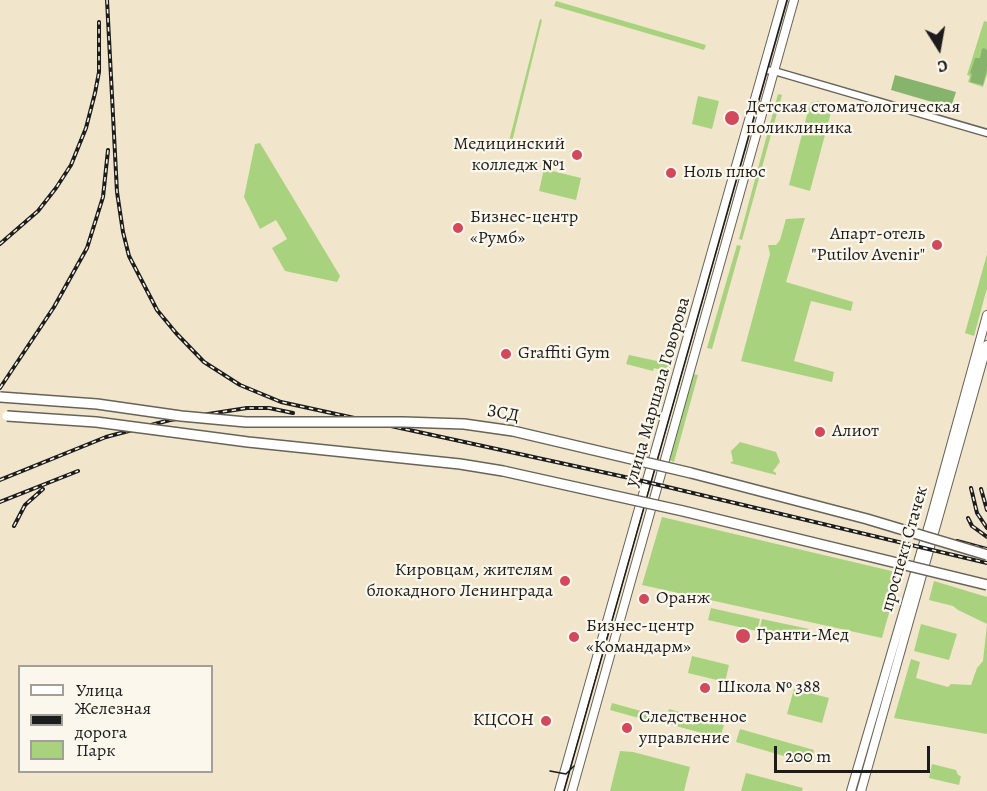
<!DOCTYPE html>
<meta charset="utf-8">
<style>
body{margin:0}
#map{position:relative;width:987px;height:791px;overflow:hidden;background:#f1e6cb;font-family:Alegreya,serif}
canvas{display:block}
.legend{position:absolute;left:18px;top:665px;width:195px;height:108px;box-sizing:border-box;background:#fbf7ec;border:2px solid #a29f99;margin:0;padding:8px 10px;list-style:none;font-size:18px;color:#1c1c1c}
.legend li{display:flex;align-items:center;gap:12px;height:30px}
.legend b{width:30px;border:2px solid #a29f99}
.north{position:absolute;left:909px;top:18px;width:60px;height:60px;-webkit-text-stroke:4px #fbf7ec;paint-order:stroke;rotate:169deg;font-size:16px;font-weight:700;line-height:24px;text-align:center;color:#1c1c1c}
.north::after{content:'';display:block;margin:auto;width:21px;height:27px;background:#1c1c1c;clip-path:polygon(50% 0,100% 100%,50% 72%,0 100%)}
.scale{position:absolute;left:774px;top:746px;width:156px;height:27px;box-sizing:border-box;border:3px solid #1c1c1c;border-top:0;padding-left:8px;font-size:18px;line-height:21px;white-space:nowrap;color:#1c1c1c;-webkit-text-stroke:4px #fbf7ec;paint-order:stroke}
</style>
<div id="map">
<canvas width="987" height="791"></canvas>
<ul class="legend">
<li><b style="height:8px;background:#fff"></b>Улица</li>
<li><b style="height:8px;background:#1c1c1c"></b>Железная дорога</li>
<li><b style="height:16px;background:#a8d27e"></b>Парк</li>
</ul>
<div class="north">С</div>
<div class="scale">200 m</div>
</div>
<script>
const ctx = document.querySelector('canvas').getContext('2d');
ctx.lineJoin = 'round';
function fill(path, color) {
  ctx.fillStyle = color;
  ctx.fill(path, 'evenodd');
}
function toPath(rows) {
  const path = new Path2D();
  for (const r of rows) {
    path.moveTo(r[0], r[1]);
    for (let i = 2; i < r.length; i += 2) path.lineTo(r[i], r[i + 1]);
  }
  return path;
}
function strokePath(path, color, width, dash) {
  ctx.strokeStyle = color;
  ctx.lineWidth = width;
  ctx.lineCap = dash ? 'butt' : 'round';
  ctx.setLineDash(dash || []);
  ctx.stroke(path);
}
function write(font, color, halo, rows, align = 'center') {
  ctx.font = font + ' Alegreya,serif';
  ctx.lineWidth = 4.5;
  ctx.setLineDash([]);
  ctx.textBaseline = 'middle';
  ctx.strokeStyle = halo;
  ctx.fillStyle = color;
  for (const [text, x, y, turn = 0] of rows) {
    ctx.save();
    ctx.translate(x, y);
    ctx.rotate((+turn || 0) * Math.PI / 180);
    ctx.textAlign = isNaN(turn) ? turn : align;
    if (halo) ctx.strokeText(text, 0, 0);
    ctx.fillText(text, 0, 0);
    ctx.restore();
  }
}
fill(toPath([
 [556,1,706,45,704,50,554,6],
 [540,19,542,20,510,150,507,149],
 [984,21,987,22,987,74,983,87,968,82,970,76,967,75],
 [778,94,782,95,742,240,739,239],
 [698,96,719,101,712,129,692,124],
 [819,101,833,105,810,191,789,185,809,107,812,102],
 [260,143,340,276,337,282,285,271,272,248,287,239,282,230,276,220,260,229,244,197,255,144],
 [544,169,581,178,576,200,539,191],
 [805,218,786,282,853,302,851,311,811,301,794,361,834,372,832,382,741,361,770,254,768,245,776,245,780,240,786,219],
 [737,245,741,246,712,349,707,348],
 [987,254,987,288,974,336,965,333],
 [629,355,671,364,651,439,648,438,665,375,662,374,662,370,654,368,653,371,626,364],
 [693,374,698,375,674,462,669,460],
 [740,442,776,452,780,462,773,471,776,473,776,475,730,463,733,461,731,451],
 [662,517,900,573,882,638,642,585],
 [934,581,987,597,987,734,894,718,911,659,920,662,916,678,948,687,951,684,971,685,977,668,983,661,987,624,958,610,953,606,929,600],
 [711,608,760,619,757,631,708,620],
 [762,619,809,629,806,642,759,631],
 [921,624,957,634,949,660,914,651],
 [692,656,729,665,725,682,688,673],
 [794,689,829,698,822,723,787,714],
 [612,703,659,716,657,723,610,710],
 [669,709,724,725,720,738,665,723],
 [740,729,814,750,811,764,736,742],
 [620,751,633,752,690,767,684,791,610,791],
 [932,764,956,770,958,775,961,776,959,785,929,778],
 [746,773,803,788,802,791,741,791]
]), '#a8d27e');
fill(toPath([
 [984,48,987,50,987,69,983,85,970,82,972,74,970,73,975,58,980,58,982,49],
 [895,75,956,92,951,107,946,106,946,103,940,101,939,104,891,90]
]), '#86b46d');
const minor = toPath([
 [764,70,774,71,987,133]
]);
const major = toPath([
 [559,791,783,0],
 [572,791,794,0],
 [851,791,931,518,987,315],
 [861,791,987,345]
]);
strokePath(minor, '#676359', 9);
strokePath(major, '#676359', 10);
strokePath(minor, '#fff', 6);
strokePath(major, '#fff', 8);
strokePath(toPath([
 [550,771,566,774,574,766],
 [564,791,787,0]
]), '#1c1c1c', 1.5);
const rail = toPath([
 [107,0,117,192,123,232,129,256,157,310,176,333,204,362,240,385,281,402,634,479,987,563],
 [0,244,38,211,56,188,71,165,86,128,95,93,99,72,99,22],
 [0,388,54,307,87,248,103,197,108,150],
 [0,480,106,437,170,420,247,408,269,408,293,413],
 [971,488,977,513,987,528],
 [981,489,987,510],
 [0,502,78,471],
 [968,518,972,526,987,537],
 [14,526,25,505,43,489],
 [957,541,987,549]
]);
strokePath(rail, '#1c1c1c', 4);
strokePath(rail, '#fbf7ec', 1.5, [4.5]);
const highwayBridge = toPath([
 [0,397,97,404,181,416,246,422,403,422,464,424,513,431,691,473,867,519,987,555],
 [7,416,96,422,248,442,460,464,503,471,683,511,987,585]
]);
strokePath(highwayBridge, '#676359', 12, []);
strokePath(highwayBridge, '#fff', 9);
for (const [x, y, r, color] of [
 [732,118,8,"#d1495b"],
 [577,155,6,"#d1495b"],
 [671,173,6,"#d1495b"],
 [458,228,6,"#d1495b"],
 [937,245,6,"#d1495b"],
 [506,354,6,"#d1495b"],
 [820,432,6,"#d1495b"],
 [565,581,6,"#d1495b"],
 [644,599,6,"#d1495b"],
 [743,636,8,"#d1495b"],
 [574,637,6,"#d1495b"],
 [705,688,6,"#d1495b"],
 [546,721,6,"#d1495b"],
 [627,728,6,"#d1495b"]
]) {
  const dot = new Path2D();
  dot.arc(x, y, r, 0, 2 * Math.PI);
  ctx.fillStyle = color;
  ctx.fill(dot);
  strokePath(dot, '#fbf7ec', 2);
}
write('18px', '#1c1c1c', '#fbf7ec', [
 ["Детская стоматологическая",746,108],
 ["поликлиника",746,129],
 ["Медицинский",565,145,"right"],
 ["колледж №1",565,166,"right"],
 ["Ноль плюс",683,173],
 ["Бизнес-центр",470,218],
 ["«Румб»",470,239],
 ["Апарт-отель",925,235,"right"],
 ["\"Putilov Avenir\"",925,256,"right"],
 ["Graffiti Gym",518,354],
 ["Алиот",832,432],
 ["Кировцам, жителям",553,571,"right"],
 ["блокадного Ленинграда",553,592,"right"],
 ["Оранж",656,599],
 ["Бизнес-центр",586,627],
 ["«Командарм»",586,648],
 ["Гранти-Мед",756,636],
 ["Школа № 388",717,688],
 ["Следственное",639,718],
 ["управление",639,739],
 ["КЦСОН",534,721,"right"]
], 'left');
write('18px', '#1c1c1c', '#fbf7ec', [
 ["улица Маршала Говорова",658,392,-74],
 ["ЗСД",503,414,10],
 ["проспект Стачек",905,549,-74]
]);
</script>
